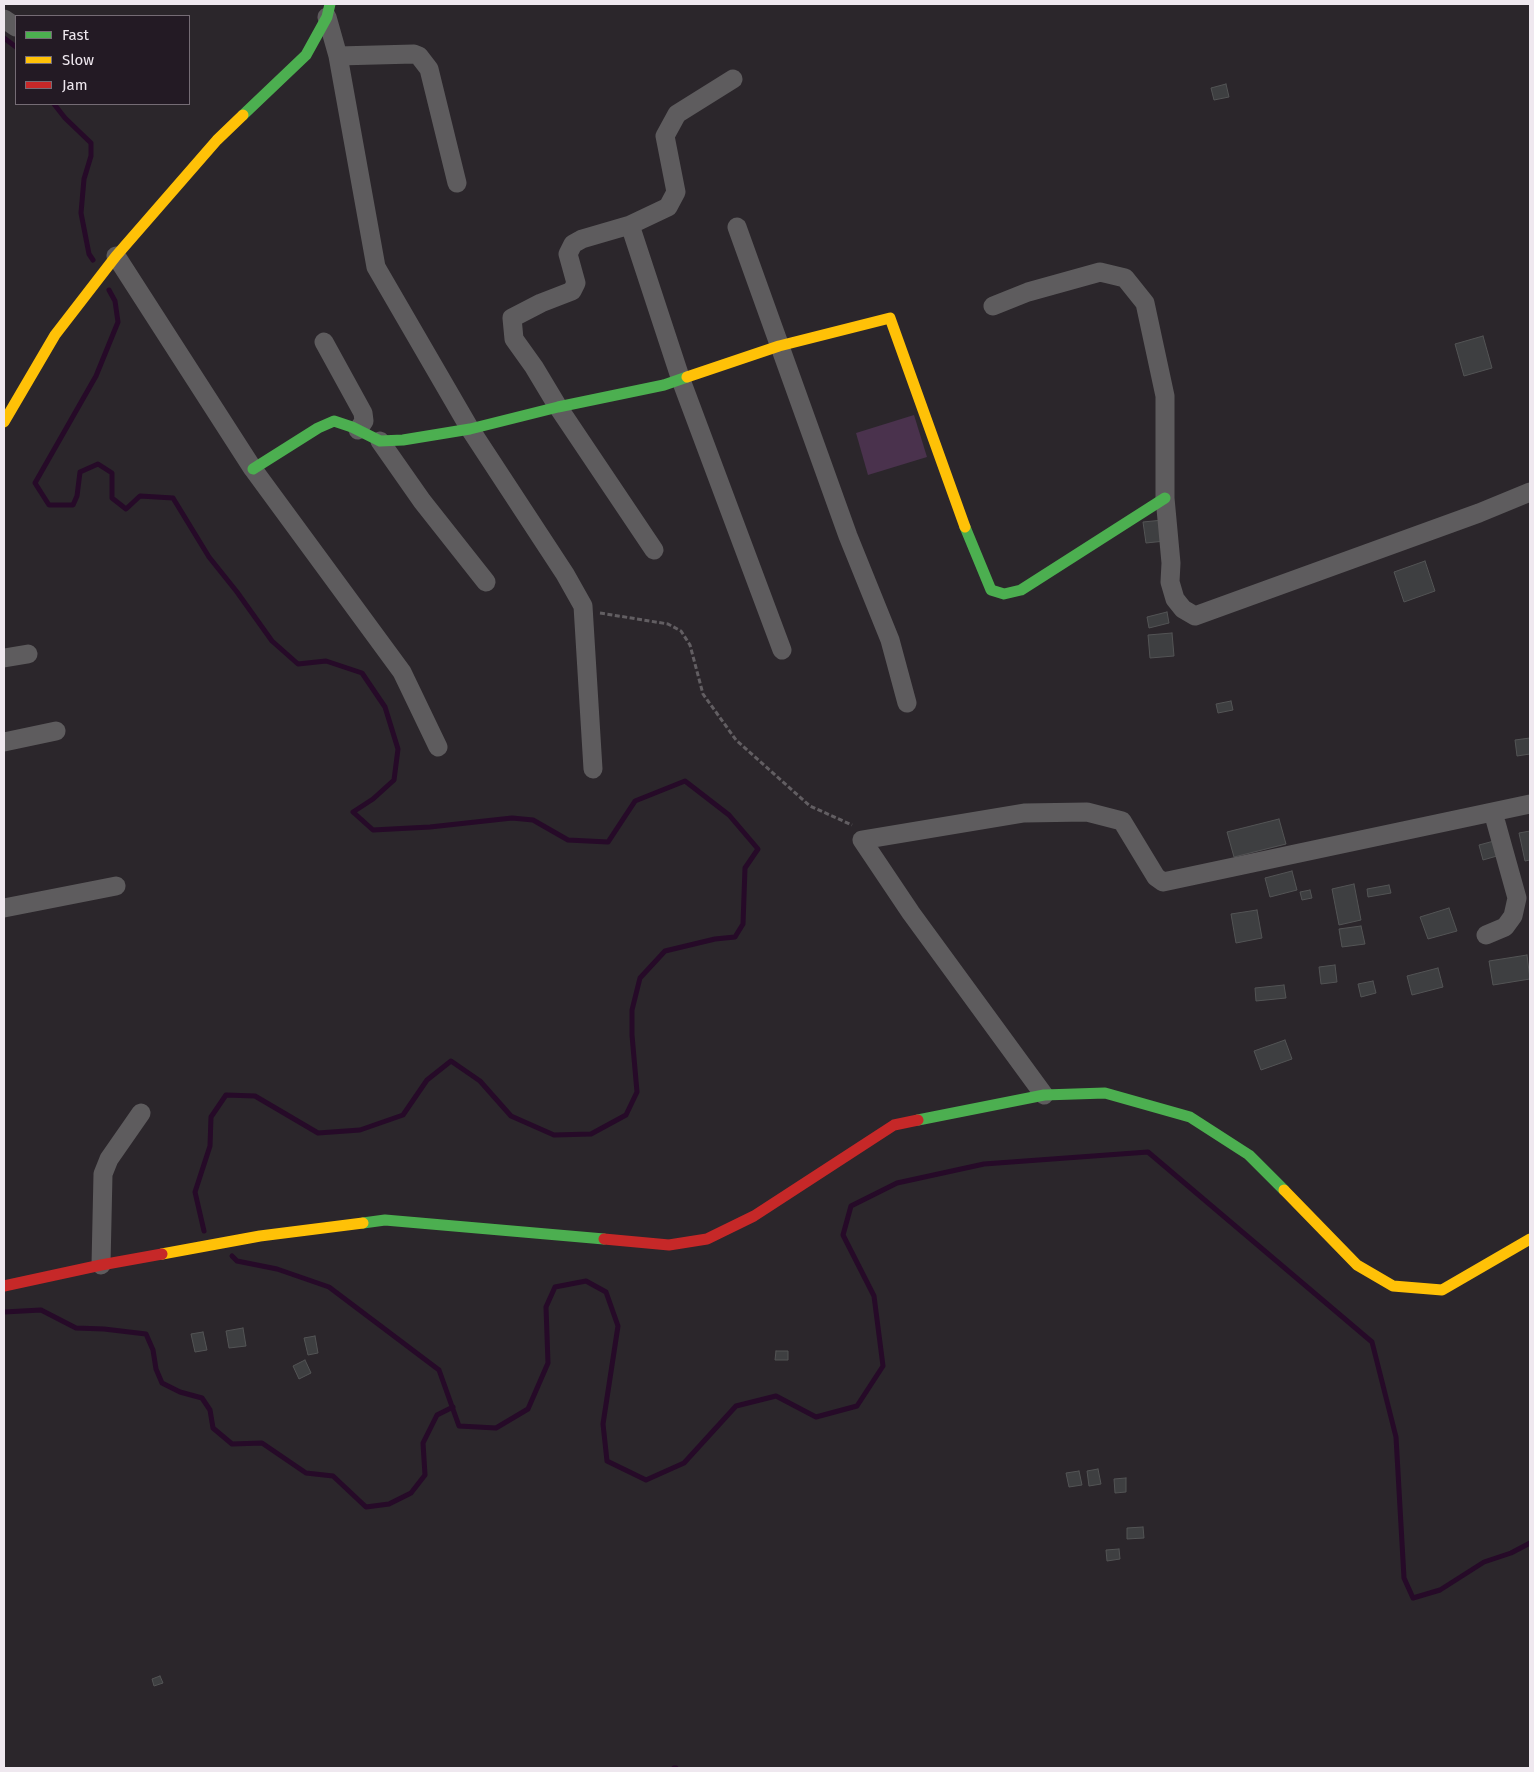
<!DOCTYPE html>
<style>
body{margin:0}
#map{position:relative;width:1534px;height:1772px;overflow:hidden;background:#2b262b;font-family:"Fira Sans",sans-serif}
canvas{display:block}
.frame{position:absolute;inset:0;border:5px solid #efe8ef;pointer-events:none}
.legend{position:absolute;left:15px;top:15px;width:175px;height:90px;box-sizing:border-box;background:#231a24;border:1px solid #756c75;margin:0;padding:6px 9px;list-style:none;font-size:15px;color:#efe8ef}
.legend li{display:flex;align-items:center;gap:10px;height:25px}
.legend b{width:25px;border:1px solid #756c75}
</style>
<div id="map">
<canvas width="1534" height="1772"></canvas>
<div class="frame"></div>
<ul class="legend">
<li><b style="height:6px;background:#4caf50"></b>Fast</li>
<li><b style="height:6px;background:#ffc107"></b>Slow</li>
<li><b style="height:6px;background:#c62828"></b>Jam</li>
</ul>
</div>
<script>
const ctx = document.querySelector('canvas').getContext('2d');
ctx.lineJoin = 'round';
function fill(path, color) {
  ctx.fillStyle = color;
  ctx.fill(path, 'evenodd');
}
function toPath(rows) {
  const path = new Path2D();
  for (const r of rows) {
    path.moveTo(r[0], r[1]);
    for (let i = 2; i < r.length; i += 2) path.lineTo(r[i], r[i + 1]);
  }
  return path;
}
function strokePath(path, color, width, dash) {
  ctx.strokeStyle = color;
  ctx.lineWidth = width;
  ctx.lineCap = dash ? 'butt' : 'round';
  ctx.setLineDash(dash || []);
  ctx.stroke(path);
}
fill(toPath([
 [914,415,927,457,868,475,856,433]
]), '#4a324d');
strokePath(toPath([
 [4,38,16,47],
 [54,104,65,118,91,143,91,156,84,179,81,213,89,254,93,260],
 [109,290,115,301,118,322,96,376,35,483,49,505,73,505,77,496,80,472,98,464,112,473,112,498,126,509,140,496,173,498,209,557,237,592,272,641,298,664,326,661,362,673,385,707,398,749,394,780,373,799,353,812,373,830,430,827,512,818,533,820,568,840,608,842,635,801,685,781,729,815,758,849,745,868,743,924,735,937,715,939,665,951,640,978,632,1010,632,1035,637,1092,626,1115,591,1134,554,1135,511,1116,480,1081,451,1061,427,1080,403,1115,360,1130,318,1133,255,1096,226,1095,211,1117,210,1146,195,1192,204,1231],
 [232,1256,237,1261,277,1269,329,1287,439,1370,459,1426,496,1428,528,1409,548,1363,546,1307,555,1287,586,1281,606,1292,618,1326,603,1424,607,1461,646,1480,684,1463,736,1406,776,1396,816,1417,857,1406,883,1366,874,1296,843,1235,851,1206,897,1183,984,1164,1148,1152,1372,1342,1396,1437,1404,1578,1413,1598,1440,1590,1484,1562,1511,1553,1530,1543],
 [4,1312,41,1310,76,1328,104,1329,146,1334,153,1350,156,1369,162,1383,180,1392,202,1398,210,1410,213,1428,232,1444,262,1443,306,1473,333,1476,366,1507,389,1504,411,1493,425,1475,423,1443,437,1415,453,1407],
 [674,1768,676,1768]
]), '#260a28', 5);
const building = toPath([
 [1226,84,1229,97,1214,100,1211,88,1226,84],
 [1483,336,1492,368,1464,376,1455,344,1483,336],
 [1163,520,1165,541,1146,543,1143,522,1163,520],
 [1425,561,1435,591,1404,602,1394,572,1425,561],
 [1167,612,1169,623,1149,628,1147,617,1167,612],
 [1172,633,1174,656,1150,658,1148,635,1172,633],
 [1231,701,1233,710,1218,713,1216,704,1231,701],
 [1530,738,1530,754,1517,756,1515,740,1530,738],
 [1279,819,1286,844,1234,857,1227,832,1279,819],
 [1530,831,1530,860,1525,861,1519,833,1530,831],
 [1494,841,1497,856,1483,860,1479,845,1494,841],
 [1292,871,1297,890,1270,897,1265,878,1292,871],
 [1354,884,1361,920,1339,925,1332,889,1354,884],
 [1389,885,1391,893,1368,897,1367,889,1389,885],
 [1310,890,1312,898,1302,900,1300,892,1310,890],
 [1449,908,1457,931,1428,939,1420,917,1449,908],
 [1257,910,1262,938,1236,943,1231,914,1257,910],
 [1361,926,1365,944,1342,947,1339,929,1361,926],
 [1527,955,1530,979,1493,985,1489,961,1527,955],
 [1335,965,1337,982,1321,984,1319,967,1335,965],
 [1438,968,1443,987,1412,995,1407,976,1438,968],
 [1373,981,1376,993,1361,997,1358,984,1373,981],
 [1284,985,1286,998,1256,1001,1255,988,1284,985],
 [1285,1040,1292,1059,1261,1070,1254,1051,1285,1040],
 [243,1328,246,1346,229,1348,226,1331,243,1328],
 [203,1332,207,1350,195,1352,191,1334,203,1332],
 [315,1336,318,1353,308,1355,304,1338,315,1336],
 [776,1351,788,1351,788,1360,775,1360,776,1351],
 [305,1360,311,1373,299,1379,293,1366,305,1360],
 [1098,1469,1101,1484,1089,1486,1087,1471,1098,1469],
 [1079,1471,1082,1485,1069,1487,1066,1473,1079,1471],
 [1126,1478,1126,1492,1115,1493,1114,1479,1126,1478],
 [1143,1527,1144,1538,1127,1539,1127,1528,1143,1527],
 [1119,1549,1120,1559,1107,1561,1106,1550,1119,1549],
 [160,1676,163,1683,154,1686,152,1679,160,1676]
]);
fill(building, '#3e3f41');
strokePath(building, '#535455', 1);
strokePath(toPath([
 [600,613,668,624,681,631,690,645,703,694,736,740,810,806,852,825]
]), '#625e62', 3, [5, 2.5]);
strokePath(toPath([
 [327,17,338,56,376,267,470,429,565,574,583,606,593,769],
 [4,19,16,27],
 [338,56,414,54,419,56,429,69,457,183],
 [630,225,681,380,782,650],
 [737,227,848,536,890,640,907,703],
 [116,256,253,469,402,672,438,747],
 [993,306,1028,292,1100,272,1125,278,1145,303,1165,396,1165,498,1171,563,1170,582,1175,599,1183,609,1195,616,1479,513,1530,492],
 [324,342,363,413,364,421,358,430],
 [380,441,422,501,486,582],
 [654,550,558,407,534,367,514,339,512,318,541,303,572,291,576,283,568,254,573,244,582,239,630,225,668,207,676,192,665,136,677,114,733,79],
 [4,658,28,654],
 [4,742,56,731],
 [4,908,116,886],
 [1486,935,1505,927,1513,916,1517,898,1493,812],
 [1044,1095,911,913,862,840,1024,813,1087,812,1122,821,1156,877,1163,882,1530,804],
 [101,1265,103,1174,109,1159,141,1113]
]), '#5e5c5e', 19);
strokePath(toPath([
 [243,115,306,55,327,17,330,4],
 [253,469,318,428,334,421,352,427,380,441,403,440,470,429,558,407,664,385,687,377],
 [965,527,991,590,1004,594,1021,590,1165,498],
 [918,1120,1044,1095,1105,1093,1190,1117,1249,1155,1284,1190],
 [363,1223,385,1220,604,1239]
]), '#4caf50', 11);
strokePath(toPath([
 [687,377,779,346,890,318,965,527],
 [4,422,55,335,116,256,217,140,243,115],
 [1284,1190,1357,1265,1393,1286,1442,1290,1530,1239],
 [162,1254,260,1236,363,1223]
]), '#ffc107', 11);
strokePath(toPath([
 [604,1239,669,1245,707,1239,754,1216,894,1125,918,1120],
 [4,1286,101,1265,162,1254]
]), '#c62828', 11);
</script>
